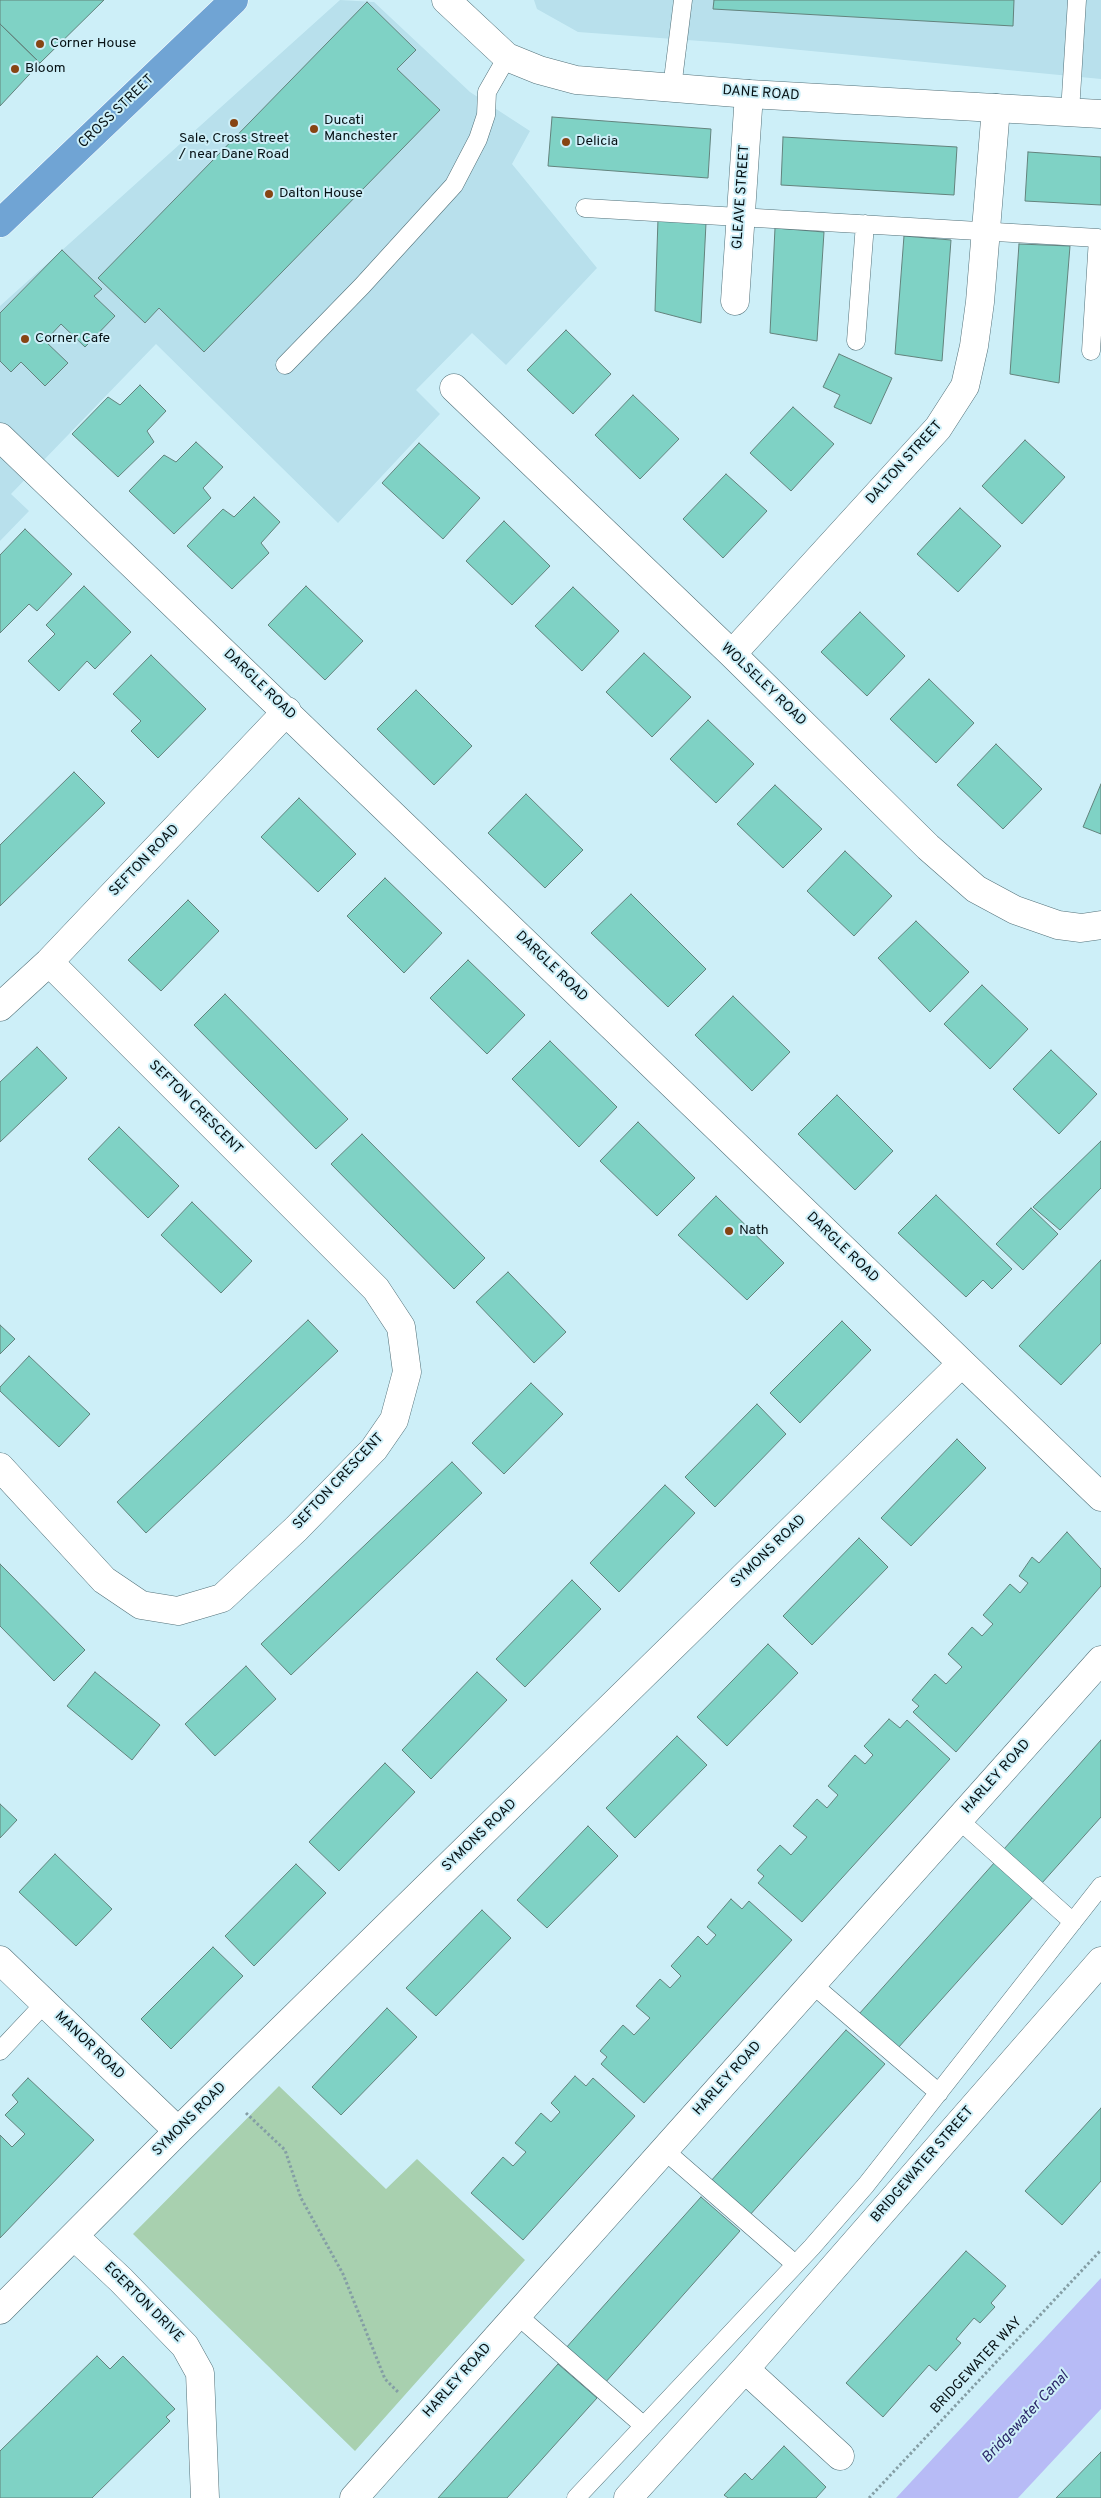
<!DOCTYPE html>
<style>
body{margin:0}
canvas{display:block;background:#cdeff8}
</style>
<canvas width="1101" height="2498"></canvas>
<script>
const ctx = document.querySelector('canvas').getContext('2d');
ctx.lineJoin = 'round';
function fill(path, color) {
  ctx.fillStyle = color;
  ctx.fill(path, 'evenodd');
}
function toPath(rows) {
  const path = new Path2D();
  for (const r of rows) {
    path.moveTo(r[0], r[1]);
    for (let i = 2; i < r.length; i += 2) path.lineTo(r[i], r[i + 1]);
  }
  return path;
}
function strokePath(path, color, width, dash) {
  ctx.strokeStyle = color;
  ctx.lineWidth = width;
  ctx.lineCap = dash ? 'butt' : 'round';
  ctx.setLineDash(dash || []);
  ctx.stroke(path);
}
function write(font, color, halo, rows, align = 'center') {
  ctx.font = font + ' Overpass,sans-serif';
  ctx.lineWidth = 4;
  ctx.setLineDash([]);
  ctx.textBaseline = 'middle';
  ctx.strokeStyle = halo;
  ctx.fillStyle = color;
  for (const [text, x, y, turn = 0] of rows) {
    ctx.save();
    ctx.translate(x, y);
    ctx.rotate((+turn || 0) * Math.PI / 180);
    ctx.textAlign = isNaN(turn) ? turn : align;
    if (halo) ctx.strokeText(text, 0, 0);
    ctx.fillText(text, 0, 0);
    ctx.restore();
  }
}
fill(toPath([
 [340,0,374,2,470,92,530,131,512,164,597,268,506,365,472,333,416,390,440,414,338,523,156,344,11,494,29,511,0,541,0,306],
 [534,0,1101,0,1101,79,728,43,578,32,537,9]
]), '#b8e0ec');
fill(toPath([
 [279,2086,386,2189,417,2159,525,2260,355,2451,133,2234]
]), '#a8d0af');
fill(toPath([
 [1101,2278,1101,2409,1018,2498,896,2498]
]), '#b7bbf6');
const building = toPath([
 [0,0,104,0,40,63,0,24,0,0],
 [714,0,1014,0,1013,26,713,9,714,0],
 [367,2,416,50,397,69,440,110,204,352,159,308,145,323,98,278,367,2],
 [0,24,40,63,0,106,0,24],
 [552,117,711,129,708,178,548,166,552,117],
 [783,137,957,147,954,195,781,185,783,137],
 [1028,152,1101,157,1101,205,1025,201,1028,152],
 [658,219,706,223,701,323,655,311,658,219],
 [775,228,824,232,817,341,770,333,775,228],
 [904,236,951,240,942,361,895,354,904,236],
 [1019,244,1070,246,1059,383,1010,374,1019,244],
 [62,250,102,289,94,296,115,316,85,347,61,324,45,341,68,363,45,386,21,362,11,372,0,361,0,313,62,250],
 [566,330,611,374,573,414,527,370,566,330],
 [839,354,892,378,871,424,834,407,840,395,823,387,839,354],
 [140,385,166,411,147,431,154,442,118,477,72,434,108,397,120,405,140,385],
 [633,395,679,439,640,479,595,435,633,395],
 [793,407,834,444,791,491,750,453,793,407],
 [1025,440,1065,477,1022,524,982,486,1025,440],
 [196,442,223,467,203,488,211,498,174,534,129,491,164,455,176,462,196,442],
 [419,443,480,498,443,539,382,483,419,443],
 [726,474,767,511,723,558,683,519,726,474],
 [254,497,280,522,261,543,269,553,232,589,187,546,223,509,234,517,254,497],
 [960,508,1001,546,958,592,917,554,960,508],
 [504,521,550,566,512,605,466,561,504,521],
 [25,529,72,574,37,611,29,604,0,633,0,555,25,529],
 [84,586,131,632,95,669,87,661,59,691,28,661,55,634,46,625,84,586],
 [306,586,363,641,325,680,268,625,306,586],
 [573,587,619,631,582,671,535,626,573,587],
 [860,612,905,656,867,696,821,652,860,612],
 [644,653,691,697,652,737,606,692,644,653],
 [151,655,206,709,158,758,131,731,141,721,113,694,151,655],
 [929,679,974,723,936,763,890,719,929,679],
 [416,690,472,746,434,785,377,729,416,690],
 [708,720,754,764,716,803,670,759,708,720],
 [996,744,1042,789,1003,829,957,785,996,744],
 [74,772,105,803,0,906,0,845,74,772],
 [1101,784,1101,834,1083,827,1101,784],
 [775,785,822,829,783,868,737,824,775,785],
 [526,794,583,850,545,888,488,833,526,794],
 [299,798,356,854,318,892,261,837,299,798],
 [845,851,892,896,854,936,807,891,845,851],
 [385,878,442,933,404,973,347,916,385,878],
 [631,894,706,969,668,1007,591,933,631,894],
 [188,900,219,931,161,991,128,960,188,900],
 [916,921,969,972,930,1012,878,958,916,921],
 [468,960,525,1015,487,1054,430,998,468,960],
 [982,985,1028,1029,990,1069,944,1024,982,985],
 [225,994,348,1119,316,1149,194,1025,225,994],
 [733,996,790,1052,752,1091,695,1035,733,996],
 [550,1041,617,1107,579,1147,512,1079,550,1041],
 [37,1047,67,1078,0,1142,0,1082,37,1047],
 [1051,1050,1097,1094,1059,1134,1013,1089,1051,1050],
 [837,1095,893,1151,855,1190,798,1134,837,1095],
 [638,1122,695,1178,657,1216,600,1161,638,1122],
 [119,1127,179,1186,148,1218,88,1159,119,1127],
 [362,1134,485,1258,454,1289,331,1164,362,1134],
 [1101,1141,1101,1188,1060,1230,1033,1207,1101,1141],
 [936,1195,1012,1269,992,1289,983,1280,966,1297,898,1233,936,1195],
 [716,1196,784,1263,747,1300,678,1235,716,1196],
 [192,1202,252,1261,221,1293,161,1235,192,1202],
 [1031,1208,1058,1234,1023,1270,996,1244,1031,1208],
 [1101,1260,1101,1343,1061,1385,1019,1346,1101,1260],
 [508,1272,566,1332,534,1363,476,1302,508,1272],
 [308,1320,338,1351,146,1533,117,1502,308,1320],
 [842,1321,871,1350,800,1423,770,1393,842,1321],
 [0,1325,15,1339,0,1354,0,1325],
 [29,1356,90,1414,59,1447,0,1391,0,1387,29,1356],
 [531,1383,563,1414,504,1474,472,1443,531,1383],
 [757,1404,786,1434,715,1507,685,1477,757,1404],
 [957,1439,986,1468,911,1546,881,1518,957,1439],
 [452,1462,482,1493,291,1675,261,1644,452,1462],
 [665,1485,695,1513,619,1592,590,1563,665,1485],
 [1067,1532,1101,1569,1101,1586,956,1752,913,1712,919,1706,912,1700,935,1674,946,1684,962,1667,948,1654,972,1627,982,1636,993,1624,983,1615,1010,1584,1020,1593,1028,1583,1019,1576,1032,1557,1039,1563,1067,1532],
 [859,1538,888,1567,812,1645,783,1616,859,1538],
 [0,1564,85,1650,54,1681,0,1626,0,1564],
 [572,1580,601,1609,525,1687,496,1659,572,1580],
 [768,1644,798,1673,727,1746,697,1717,768,1644],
 [246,1666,276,1699,215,1756,185,1724,246,1666],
 [95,1672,160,1725,132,1760,67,1706,95,1672],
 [477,1672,507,1700,431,1779,402,1750,477,1672],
 [889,1719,900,1728,907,1720,950,1759,802,1922,758,1883,764,1876,757,1870,780,1845,791,1855,807,1837,793,1826,817,1799,827,1808,838,1795,828,1786,855,1755,865,1764,873,1755,864,1746,889,1719],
 [677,1736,707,1765,635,1838,606,1808,677,1736],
 [1101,1740,1101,1817,1042,1883,1004,1849,1101,1740],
 [385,1763,415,1792,339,1871,309,1842,385,1763],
 [0,1804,17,1820,0,1838,0,1804],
 [588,1826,618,1856,547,1928,517,1900,588,1826],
 [55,1854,112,1909,76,1946,19,1892,55,1854],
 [995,1862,1034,1896,898,2048,859,2014,995,1862],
 [296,1864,326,1893,254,1966,225,1936,296,1864],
 [731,1899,742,1909,749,1901,792,1940,644,2103,601,2064,607,2057,600,2051,623,2025,634,2035,650,2018,636,2006,660,1979,670,1988,681,1976,671,1966,698,1936,707,1945,716,1935,707,1927,731,1899],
 [482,1910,511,1938,436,2016,406,1988,482,1910],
 [213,1947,243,1976,171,2049,141,2019,213,1947],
 [387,2008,417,2037,341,2115,312,2087,387,2008],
 [846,2030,885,2064,749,2216,710,2182,846,2030],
 [575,2076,586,2086,593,2078,635,2116,523,2240,471,2193,503,2157,513,2166,526,2152,515,2143,541,2113,551,2122,560,2112,551,2103,575,2076],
 [28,2078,94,2140,0,2238,0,2135,12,2147,25,2134,5,2115,18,2102,12,2095,28,2078],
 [1101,2108,1101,2181,1062,2225,1025,2191,1101,2108],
 [701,2197,740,2231,604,2384,565,2349,701,2197],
 [966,2251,1006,2286,991,2303,995,2307,980,2323,974,2318,956,2339,961,2343,936,2371,929,2365,883,2417,846,2383,966,2251],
 [97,2356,110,2369,123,2356,175,2409,166,2417,170,2421,92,2498,0,2498,0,2451,97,2356],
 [558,2364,597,2398,507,2498,438,2498,558,2364],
 [784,2446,826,2487,816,2498,728,2498,724,2495,745,2473,752,2480,784,2446],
 [1101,2452,1101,2498,1056,2498,1101,2452]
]);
fill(building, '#7fd2c5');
strokePath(building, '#63837d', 1);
const service = toPath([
 [672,88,683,0],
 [1070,112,1077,0],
 [585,208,1098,238,1091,351],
 [856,341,865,224],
 [285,365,362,286,454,185,478,139,486,115,487,92,507,57],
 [959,1820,1073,1922],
 [812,1984,939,2093],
 [0,2051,45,2003],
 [664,2150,795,2264],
 [517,2315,644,2426],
 [576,2498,812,2247,866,2185,1101,1886]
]);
const minor = toPath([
 [735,301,749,94],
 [454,388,732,654,928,847,976,889,1015,910,1058,925,1081,928,1101,925],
 [0,437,1101,1497],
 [732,654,938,428,965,386,974,346,980,302,996,108],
 [0,1007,49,962,287,711],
 [0,1467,104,1580,141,1605,178,1611,222,1598,296,1529,374,1449,394,1420,407,1372,401,1327,376,1289,49,962],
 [0,1960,178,2131],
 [74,2236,121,2280,185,2346,200,2373,205,2498],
 [0,2310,178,2131,961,1364],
 [745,2369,840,2456],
 [354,2498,1101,1660],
 [628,2498,745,2369,1101,1961]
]);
const secondary = toPath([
 [446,0,507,57,539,70,576,80,749,94,1101,114]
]);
const trunk = toPath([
 [0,223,234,0]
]);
strokePath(service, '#537179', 19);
strokePath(minor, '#537179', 29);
strokePath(secondary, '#537179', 29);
strokePath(trunk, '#fff', 29);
strokePath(toPath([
 [246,2113,285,2150,301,2198,343,2274,385,2379,399,2393],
 [869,2498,1101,2250]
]), '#849ea5', 3, [2.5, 2.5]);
strokePath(service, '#fff', 18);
strokePath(minor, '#fff', 28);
strokePath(secondary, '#fff', 28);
strokePath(trunk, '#70a4d4', 28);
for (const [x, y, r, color] of [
 [40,44,5,"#874513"],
 [15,69,5,"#874513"],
 [234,123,5,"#874513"],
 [314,129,5,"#874513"],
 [566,142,5,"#874513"],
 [269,194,5,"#874513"],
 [25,339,5,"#874513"],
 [729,1231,5,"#874513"]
]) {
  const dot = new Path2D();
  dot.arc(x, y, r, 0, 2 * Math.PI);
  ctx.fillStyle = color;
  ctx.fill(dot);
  strokePath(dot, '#cdeff8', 2);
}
write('14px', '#061114', '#cdeff8', [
 ["Corner House",50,44],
 ["Bloom",25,69],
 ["Ducati",324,121],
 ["Manchester",324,137],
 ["Sale, Cross Street",234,139,"center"],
 ["/ near Dane Road",234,155,"center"],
 ["Delicia",576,142],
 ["Dalton House",279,194],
 ["Corner Cafe",35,339],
 ["Nath",739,1231]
], 'left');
write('14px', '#061114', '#cdeff8', [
 ["DANE ROAD",761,94,4],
 ["CROSS STREET",117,112,-44],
 ["GLEAVE STREET",742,197,-86],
 ["DALTON STREET",905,463,-48],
 ["DARGLE ROAD",259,685,44],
 ["WOLSELEY ROAD",763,685,44],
 ["SEFTON ROAD",145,861,-46],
 ["DARGLE ROAD",551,967,44],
 ["SEFTON CRESCENT",195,1108,45],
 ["DARGLE ROAD",842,1248,44],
 ["SEFTON CRESCENT",339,1482,-47],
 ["SYMONS ROAD",769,1552,-44],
 ["HARLEY ROAD",997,1777,-48],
 ["SYMONS ROAD",480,1836,-44],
 ["MANOR ROAD",89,2046,44],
 ["HARLEY ROAD",728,2079,-48],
 ["SYMONS ROAD",190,2120,-45],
 ["BRIDGEWATER STREET",923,2165,-49],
 ["EGERTON DRIVE",143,2303,45],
 ["BRIDGEWATER WAY",977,2366,-47],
 ["HARLEY ROAD",458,2381,-48]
]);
write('italic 15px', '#2b2669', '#cdeff8', [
 ["Bridgewater Canal",1026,2418,-47]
]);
</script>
